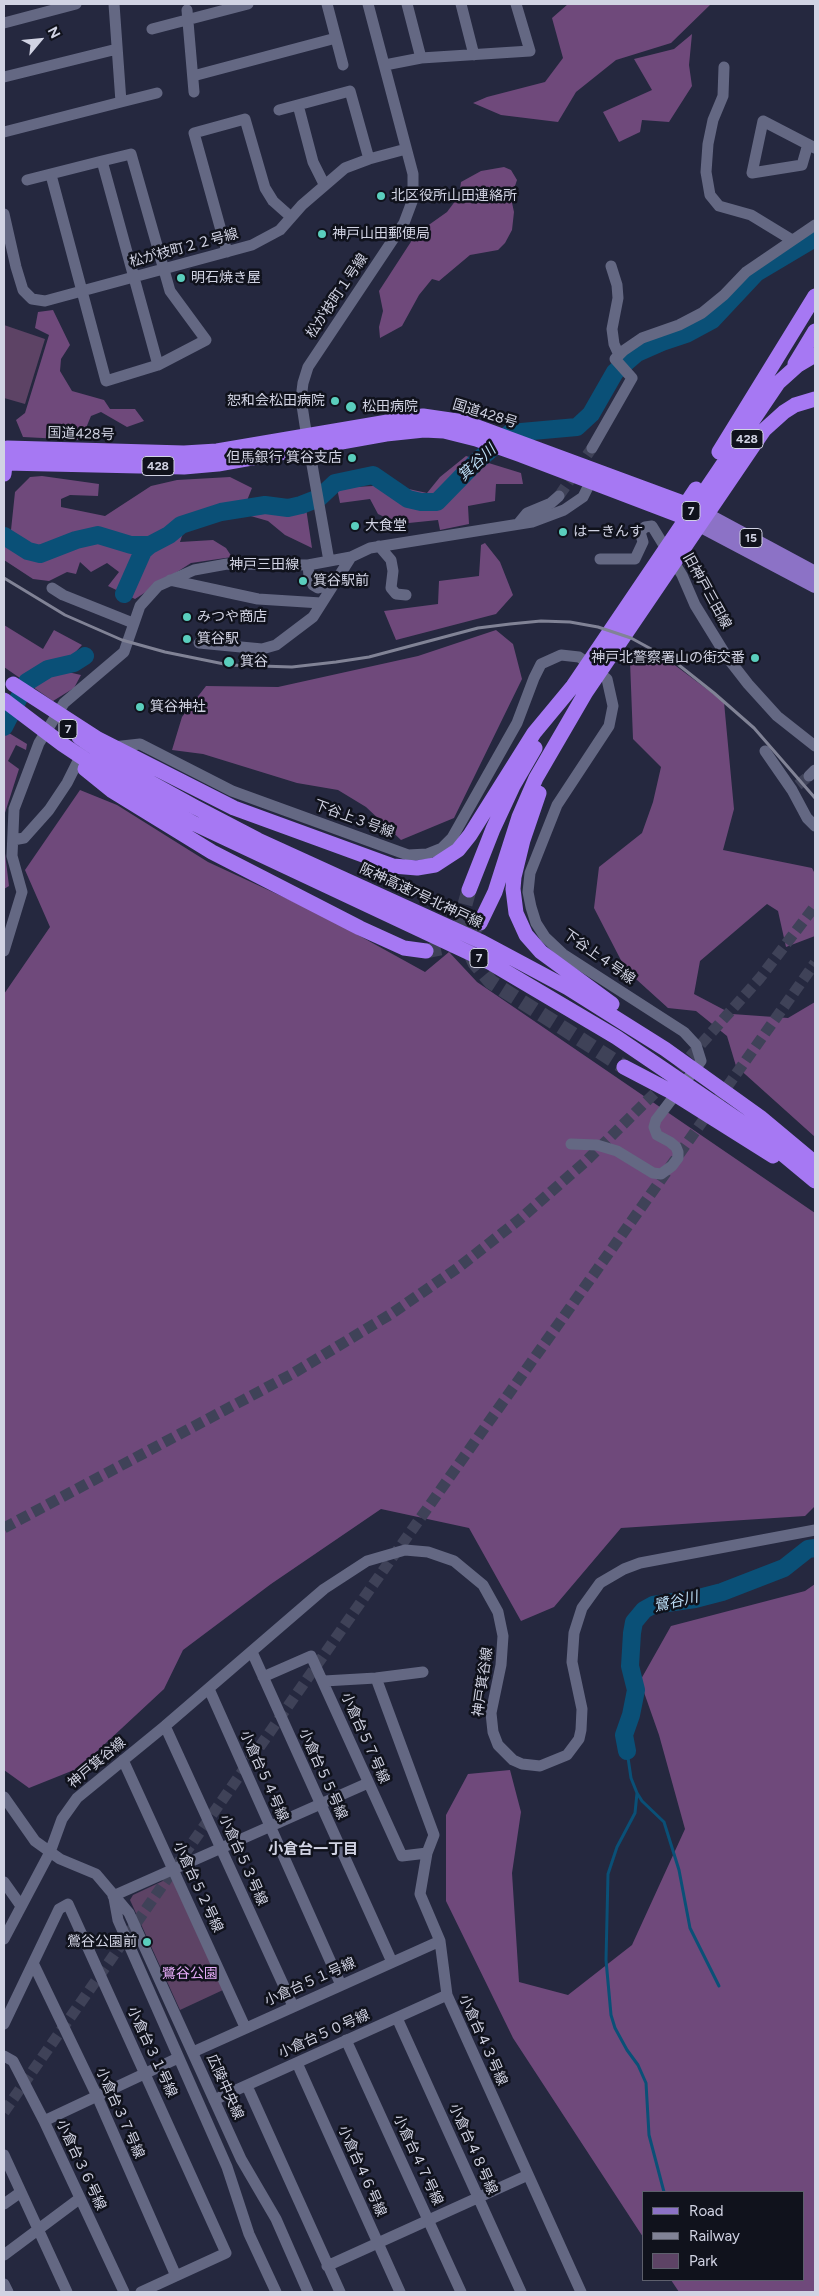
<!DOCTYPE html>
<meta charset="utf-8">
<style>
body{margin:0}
#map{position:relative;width:819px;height:2296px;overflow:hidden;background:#25283f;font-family:Figtree,sans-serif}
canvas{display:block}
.frame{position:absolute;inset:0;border:5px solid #d1d3e3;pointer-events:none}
.legend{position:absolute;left:642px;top:2191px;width:162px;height:90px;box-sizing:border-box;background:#10121c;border:1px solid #5d5f6c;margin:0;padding:6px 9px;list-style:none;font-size:15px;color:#d1d3e3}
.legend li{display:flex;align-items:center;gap:10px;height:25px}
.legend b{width:25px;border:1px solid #5d5f6c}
.north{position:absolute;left:15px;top:15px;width:50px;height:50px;-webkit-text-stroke:4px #10121c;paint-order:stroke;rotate:62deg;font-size:14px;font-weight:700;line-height:20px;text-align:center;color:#d1d3e3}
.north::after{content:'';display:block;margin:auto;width:18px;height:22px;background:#d1d3e3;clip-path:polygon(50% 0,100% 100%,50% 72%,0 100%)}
</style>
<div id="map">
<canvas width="819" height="2296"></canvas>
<div class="frame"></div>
<ul class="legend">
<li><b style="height:6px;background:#8c72c6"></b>Road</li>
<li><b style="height:6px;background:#818396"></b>Railway</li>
<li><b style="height:14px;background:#5d4365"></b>Park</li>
</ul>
<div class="north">N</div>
</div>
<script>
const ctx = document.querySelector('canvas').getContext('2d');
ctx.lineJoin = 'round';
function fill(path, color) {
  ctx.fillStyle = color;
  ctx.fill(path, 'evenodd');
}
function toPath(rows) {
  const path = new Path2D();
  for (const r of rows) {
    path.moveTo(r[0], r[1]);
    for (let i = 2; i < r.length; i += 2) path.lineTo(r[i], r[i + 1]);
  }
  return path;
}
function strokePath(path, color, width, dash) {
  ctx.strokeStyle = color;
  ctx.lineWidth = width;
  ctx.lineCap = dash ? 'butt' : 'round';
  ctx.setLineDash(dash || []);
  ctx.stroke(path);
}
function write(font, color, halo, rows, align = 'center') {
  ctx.font = font + ' Figtree,"Noto Sans JP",sans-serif';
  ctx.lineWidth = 5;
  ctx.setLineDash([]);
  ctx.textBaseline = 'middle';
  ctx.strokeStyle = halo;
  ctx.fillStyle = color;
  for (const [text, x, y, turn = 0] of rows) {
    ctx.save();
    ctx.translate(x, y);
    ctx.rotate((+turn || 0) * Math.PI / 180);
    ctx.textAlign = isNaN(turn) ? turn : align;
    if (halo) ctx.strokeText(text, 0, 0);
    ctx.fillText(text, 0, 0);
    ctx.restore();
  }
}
fill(toPath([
 [4,325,45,339,25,404,4,398],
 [167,1879,173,1881,223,1990,180,2010,130,1900,133,1895]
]), '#5d4365');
fill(toPath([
 [568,4,711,4,671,43,616,60,576,92,558,122,501,115,473,103,487,97,545,82,563,58,552,18],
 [692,34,689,65,692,86,669,122,642,120,640,132,619,142,603,112,652,90,634,59,674,49],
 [504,167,511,170,517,180,511,198,514,212,512,230,505,243,498,250,470,255,439,281,432,279,419,295,402,326,380,338,379,327,383,311,379,291,416,234,447,212,459,196,461,182,481,171],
 [53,310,70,345,61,359,60,371,72,391,104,400,110,409,135,409,144,421,127,427,101,412,91,416,81,440,23,437,16,420,25,413,49,335,35,328,38,312],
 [466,456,521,473,523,484,496,484,495,501,468,506,469,524,440,530,438,520,399,524,378,514,370,499,340,503,337,488,373,486,382,475,404,488,427,493,440,477],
 [42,476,99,484,98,496,70,495,61,499,61,507,105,516,151,486,177,480,230,477,252,488,246,503,260,509,294,513,306,508,312,548,285,535,268,521,216,506,189,515,180,542,213,540,226,548,232,557,191,563,135,599,108,586,119,572,107,563,91,572,80,562,76,574,67,572,49,581,33,579,4,560,4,550,11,530,15,492,30,477],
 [485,543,500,562,513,595,496,614,396,640,384,611,438,604,439,581,479,576,481,545],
 [4,625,43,649,54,630,82,645,59,670,81,675,74,688,53,701,4,667],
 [496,630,513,644,522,679,454,818,401,840,366,807,338,790,297,783,203,754,172,750,182,717,206,686,278,687,418,656],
 [652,648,724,702,734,809,723,850,812,868,815,874,815,936,786,947,778,911,767,904,700,961,694,994,732,1014,788,1018,815,1002,815,1137,736,1066,727,1036,696,1011,668,1008,626,970,594,908,599,867,642,833,653,802,661,767,633,739,630,661],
 [4,730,27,744,26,750,16,745,8,761,19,769,4,816],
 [80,790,117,805,208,862,320,914,425,972,449,952,477,982,815,1213,815,1506,805,1516,621,1528,554,1607,521,1621,469,1528,381,1509,271,1584,183,1650,164,1689,79,1768,29,1788,4,1770,4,994,50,927,25,870],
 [4,845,9,886,4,889],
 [815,1584,815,2292,679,2292,671,2280,803,2280,803,2192,643,2192,643,2237,513,2038,446,1901,446,1815,468,1774,510,1770,521,1812,512,1873,519,1982,568,1995,632,1945,685,1829,659,1735,640,1681,671,1626,805,1591]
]), '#6f497b');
strokePath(toPath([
 [627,1751,631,1778,637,1793,642,1801,664,1822,679,1870,690,1928,719,1986],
 [637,1793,635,1813,617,1847,608,1874,606,1960,611,2015,615,2028,627,2050,638,2065,646,2083,649,2135,664,2192]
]), '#0a5077', 3);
strokePath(toPath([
 [4,536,28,551,40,554,76,540,98,535,131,545,150,545],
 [124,594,143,551,150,545,169,535,181,525,221,512,265,505,288,508,301,505,319,498,335,483,373,475,408,499,421,502,437,502,476,462,510,433,577,427,591,414,615,372,637,353,662,342,686,334,712,320,756,273,815,238],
 [4,727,27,682,48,669,74,663,85,656],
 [627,1751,624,1735,631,1715,636,1690,630,1666,632,1633,634,1622,644,1610,653,1605,695,1599,722,1592,784,1568,808,1549,815,1548]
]), '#0a5077', 18);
strokePath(toPath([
 [559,496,592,448],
 [798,785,809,776],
 [679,1069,760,978,815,906],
 [4,1528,292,1374,391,1314,459,1267,520,1219,585,1162,666,1082],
 [4,2112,370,1589,815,963]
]), '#3f4258', 11, [11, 5.5]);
strokePath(toPath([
 [469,890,461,919,466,943,475,963,491,982,624,1067],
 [426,951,449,946,471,932,480,923]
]), '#3f4258', 15, [15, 8]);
strokePath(toPath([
 [327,4,343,65],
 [407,4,421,58],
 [461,4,474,55],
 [187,10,194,92],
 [4,23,76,4],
 [152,29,248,4],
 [385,65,421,58,530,51,516,4],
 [724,67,723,96,713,120,708,144,706,172,710,195,719,206,751,215,792,240],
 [193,76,336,38],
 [4,77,117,49],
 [121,102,157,93],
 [298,105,313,162,324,184],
 [279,110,350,91,369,159],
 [4,132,121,102,114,4],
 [808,144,802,165,752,173,763,121,815,148],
 [102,161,131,154,170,291,206,340,158,365],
 [27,180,102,161,158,365,106,381,51,175],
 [4,214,16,267,23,290,32,299,45,301,252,245,280,230,302,205,345,168,369,159,406,149],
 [227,252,194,133,245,119,265,188,273,201,291,217],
 [611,266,617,285,618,298,612,329,614,344,619,355],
 [592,448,632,378,615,359,623,351,642,338,679,325,702,313,724,295,746,272,815,225],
 [518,524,527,513,551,503,559,496],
 [379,546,391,560,393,571,391,588,396,594,406,595],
 [600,559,635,559,643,542,640,532,645,527,652,526,682,575,695,605,727,657,748,684,777,716,815,746],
 [329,561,305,425,301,399,303,383,308,367,404,223,413,199,413,174,368,4],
 [308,565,309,576,313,585,318,588,333,584],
 [170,580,258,599,321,603],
 [52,588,63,595,133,623],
 [199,643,262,649,276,645,313,617,351,557],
 [113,747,140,744,232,791,408,855,427,854,442,848,452,838,517,723,534,678,541,664,561,655,579,657,594,667],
 [765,751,792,790,807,818,815,826],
 [809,776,815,770],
 [13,840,24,838,49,810,67,783,83,751],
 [4,951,22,892,12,856,14,809,39,743,64,703,124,652,140,606,158,586,194,570,227,564,308,565,351,557,370,548,532,522,564,510,583,497,591,481],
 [571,1144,597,1145,617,1151,653,1173,661,1174,672,1166,678,1158,678,1152,676,1147,670,1142,657,1135,654,1127,656,1120,701,1061,696,1045,684,1032,563,954,545,937,536,923,531,907,528,892,530,873,557,805,609,726,613,706,607,679,593,668],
 [252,1652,392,1962],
 [263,1677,311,1656,402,1856,427,1853],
 [376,1678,434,1835,427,1853,420,1894,440,1941,447,1995,581,2292],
 [324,1681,376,1678,423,1672],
 [209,1689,341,1985],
 [165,1726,293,2006],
 [123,1760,245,2027],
 [4,1797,35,1841,60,1859,96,1874,129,1913,241,2159,276,2219,308,2292],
 [4,1882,21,1906],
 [113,1896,368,1783],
 [114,1898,118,1920,227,2167,249,2234,276,2292],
 [4,1939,50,1852,62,1819,77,1798,165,1726,324,1589,367,1561,405,1550,428,1552,454,1561,483,1585,498,1612,503,1636,501,1665,491,1713,493,1732,498,1745,513,1760,522,1764,540,1766,567,1755,579,1739,581,1730,582,1709,572,1662,574,1633,582,1608,600,1583,624,1569,640,1563,815,1530],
 [33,1963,97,2096,176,2276],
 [397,2018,521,2292],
 [4,2024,59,1909,68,1904,226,2253,141,2292],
 [346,2040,461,2292],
 [193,2052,440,1941],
 [4,2056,13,2061,44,2121,124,2292],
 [297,2063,400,2292],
 [247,2086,340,2292],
 [214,2100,447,1995],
 [44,2121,178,2058],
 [4,2155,21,2192],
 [4,2204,21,2192,67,2292],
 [4,2255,79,2199],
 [327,2266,528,2175],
 [4,2284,8,2292]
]), '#646883', 11);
strokePath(toPath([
 [698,510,815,573],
 [690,520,815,586]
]), '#8c72c6', 14);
strokePath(toPath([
 [795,364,815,331],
 [719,452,815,296],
 [5,463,184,467,218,464,386,434,424,430,444,431,476,439,521,455,689,519,694,516],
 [4,474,7,448,184,453,217,451,423,416,464,422,686,504,696,489],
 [13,684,98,739,234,808,393,866,417,868,435,865,458,850,470,835,534,733,573,686,778,383,798,365,815,355],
 [4,700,62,744,116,780,193,823,491,963,616,1037,756,1132,815,1181],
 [79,737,126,769,195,807,258,840,482,942,568,988,665,1049,760,1117,815,1163],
 [85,769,111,790,212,852,360,928,404,948,426,951],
 [539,793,523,840,514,877,513,889,516,913,526,935,541,952,612,1004],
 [469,890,493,829,513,786,535,748],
 [480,923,495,892,519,817,536,778,586,692,764,430,784,412,795,405,815,399],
 [624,1067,668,1090,773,1156]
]), '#a678f3', 15);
strokePath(toPath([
 [4,578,65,615,122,640,165,652,229,665,292,667,336,662,369,657,478,628,510,624,541,621,570,622,598,627,631,638,675,662,714,693,754,728,815,798]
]), '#818396', 3);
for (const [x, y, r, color] of [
 [381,196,5,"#5acebd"],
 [322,234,5,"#5acebd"],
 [181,278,5,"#5acebd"],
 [335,401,5,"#5acebd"],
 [351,407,6,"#5acebd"],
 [352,458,5,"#5acebd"],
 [355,526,5,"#5acebd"],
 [563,532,5,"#5acebd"],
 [303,581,5,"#5acebd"],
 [187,617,5,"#5acebd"],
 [187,639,5,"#5acebd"],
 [755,658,5,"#5acebd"],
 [229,662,6,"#5acebd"],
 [140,707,5,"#5acebd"],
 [147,1942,5,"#5acebd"]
]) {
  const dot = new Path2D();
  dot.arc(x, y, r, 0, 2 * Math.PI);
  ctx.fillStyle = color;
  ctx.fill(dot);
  strokePath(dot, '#10121c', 2);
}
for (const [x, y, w] of [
 [747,439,32],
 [158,466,32],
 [691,511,18],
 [751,538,22],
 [68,729,18],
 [479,958,18]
]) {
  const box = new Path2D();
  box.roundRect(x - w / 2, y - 9.5, w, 19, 4);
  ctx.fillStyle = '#10121c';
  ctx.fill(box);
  strokePath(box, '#d1d3e3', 1);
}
write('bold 12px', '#d1d3e3', null, [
 ["428",747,439],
 ["428",158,466],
 ["7",691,511],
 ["15",751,538],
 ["7",68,729],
 ["7",479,958]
]);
write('14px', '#d1d3e3', '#10121c', [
 ["北区役所山田連絡所",391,196],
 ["神戸山田郵便局",332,234],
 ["明石焼き屋",191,278],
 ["恕和会松田病院",325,401,"right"],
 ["松田病院",362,407],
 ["但馬銀行 箕谷支店",342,458,"right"],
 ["大食堂",365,526],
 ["はーきんす",573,532],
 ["箕谷駅前",313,581],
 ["みつや商店",197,617],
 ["箕谷駅",197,639],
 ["神戸北警察署山の街交番",745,658,"right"],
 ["箕谷",240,662],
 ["箕谷神社",150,707],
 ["鶯谷公園前",137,1942,"right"]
], 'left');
write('14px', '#d1d3e3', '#10121c', [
 ["松が枝町２２号線",184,248,-15],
 ["松が枝町１号線",337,296,-56],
 ["国道428号",485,414,17],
 ["国道428号",81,434,2],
 ["神戸三田線",264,565],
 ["旧神戸三田線",707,591,61],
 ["下谷上３号線",354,819,20],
 ["阪神高速7号北神戸線",421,896,25],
 ["下谷上４号線",599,957,35],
 ["神戸箕谷線",483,1682,-82],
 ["小倉台５７号線",365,1738,66],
 ["神戸箕谷線",97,1763,-40],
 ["小倉台５５号線",323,1774,66],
 ["小倉台５４号線",264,1776,66],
 ["小倉台５３号線",243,1860,66],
 ["小倉台５２号線",198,1887,65],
 ["小倉台５１号線",310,1982,-24],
 ["小倉台５０号線",324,2034,-24],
 ["小倉台４３号線",483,2040,66],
 ["小倉台３１号線",152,2052,65],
 ["広陵中央線",225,2087,66],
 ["小倉台３７号線",120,2113,66],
 ["小倉台４８号線",473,2149,66],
 ["小倉台４７号線",418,2160,65],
 ["小倉台３６号線",81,2165,65],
 ["小倉台４６号線",362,2171,66]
]);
write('14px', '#e4aaf6', '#10121c', [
 ["鷺谷公園",190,1974]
]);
write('italic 15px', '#bcddf5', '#10121c', [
 ["箕谷川",477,463,-43],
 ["鷺谷川",676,1602,-13]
]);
write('bold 15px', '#d1d3e3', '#10121c', [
 ["小倉台一丁目",313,1850]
]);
</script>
